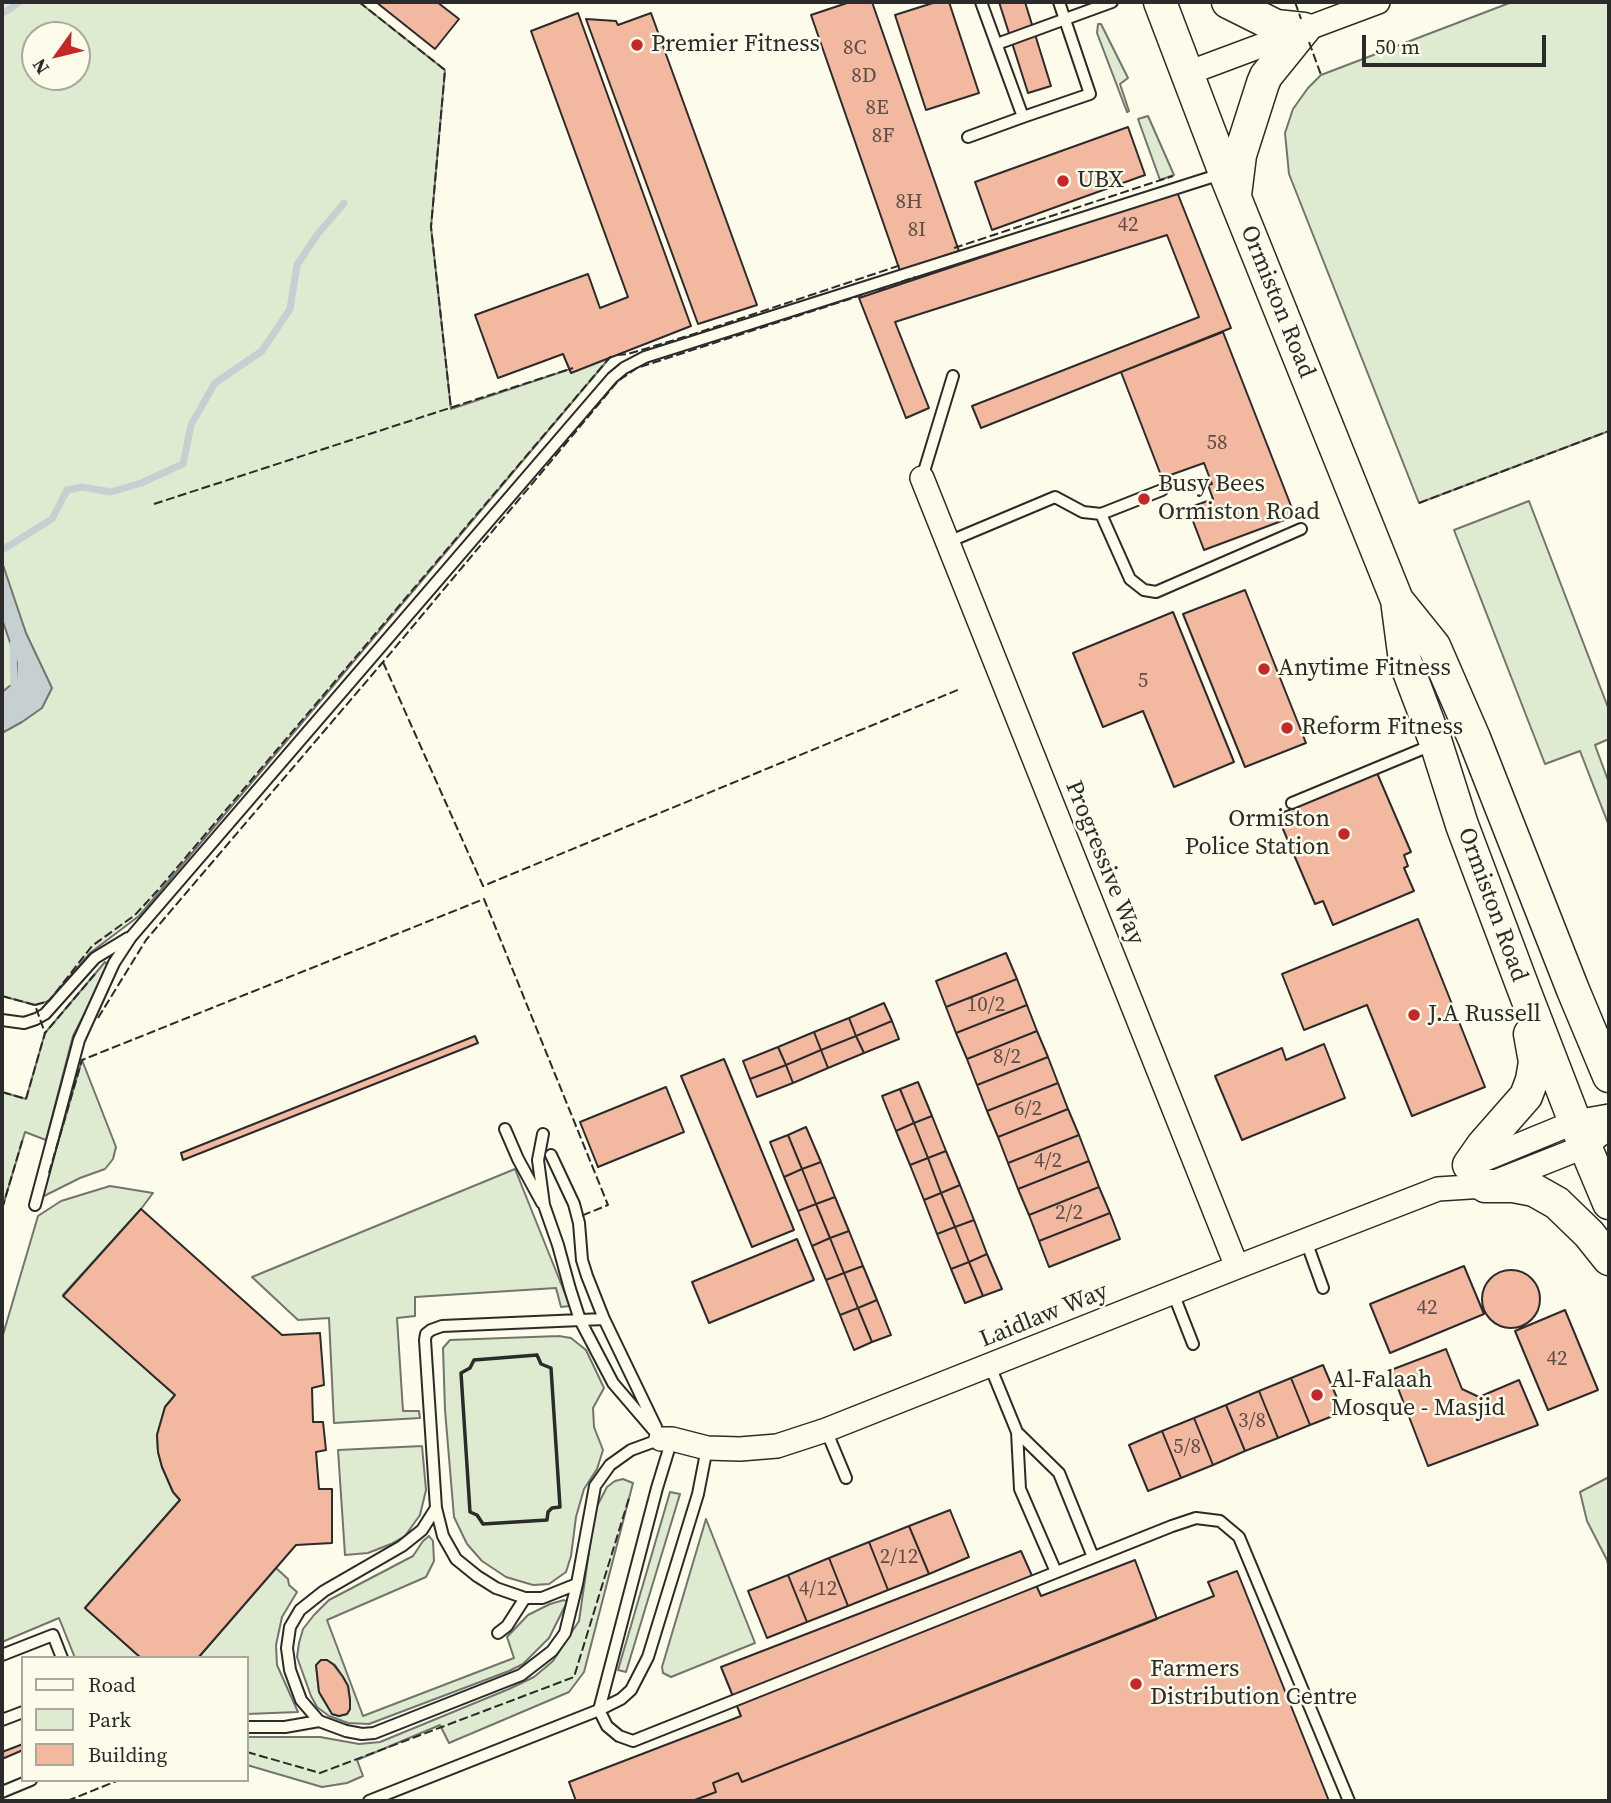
<!DOCTYPE html>
<style>
body{margin:0}
#map{position:relative;width:1611px;height:1803px;overflow:hidden;background:#fdfbea;font-family:"Source Serif 4",serif}
canvas{display:block}
.frame{position:absolute;inset:0;border:4px solid #2b2b2b;pointer-events:none}
.legend{position:absolute;left:21px;top:1656px;width:228px;height:126px;box-sizing:border-box;background:#fdfbea;border:2px solid #a9a89e;margin:0;padding:9px 12px;list-style:none;font-size:21px;color:#2b2b2b}
.legend li{display:flex;align-items:center;gap:14px;height:35px}
.legend b{width:35px;border:2px solid #a9a89e}
.north{position:absolute;left:21px;top:21px;width:70px;height:70px;box-sizing:border-box;background:#fdfbea;border:2px solid #a9a89e;border-radius:50%;rotate:236deg;font-size:19px;font-weight:700;line-height:28px;text-align:center;color:#2b2b2b}
.north::after{content:'';display:block;margin:auto;width:24px;height:32px;background:#c62828;clip-path:polygon(50% 0,100% 100%,50% 72%,0 100%)}
.scale{position:absolute;left:1362px;top:35px;width:184px;height:32px;box-sizing:border-box;border:4px solid #2b2b2b;border-top:0;padding-left:9px;font-size:21px;line-height:24px;white-space:nowrap;color:#2b2b2b;-webkit-text-stroke:5px #fdfbea;paint-order:stroke}
</style>
<div id="map">
<canvas width="1611" height="1803"></canvas>
<div class="frame"></div>
<ul class="legend">
<li><b style="height:9px;background:#fdfbea"></b>Road</li>
<li><b style="height:19px;background:#deebd1"></b>Park</li>
<li><b style="height:19px;background:#f2b8a0"></b>Building</li>
</ul>
<div class="north">N</div>
<div class="scale">50 m</div>
</div>
<script>
const ctx = document.querySelector('canvas').getContext('2d');
ctx.lineJoin = 'round';
function fill(path, color) {
  ctx.fillStyle = color;
  ctx.fill(path, 'evenodd');
}
function toPath(rows) {
  const path = new Path2D();
  for (const r of rows) {
    if (r.length === 3) {
      path.moveTo(r[0] + r[2], r[1]);
      path.arc(r[0], r[1], r[2], 0, 2 * Math.PI);
      continue;
    }
    path.moveTo(r[0], r[1]);
    for (let i = 2; i < r.length; i += 2) path.lineTo(r[i], r[i + 1]);
  }
  return path;
}
function strokePath(path, color, width, dash) {
  ctx.strokeStyle = color;
  ctx.lineWidth = width;
  ctx.lineCap = dash ? 'butt' : 'round';
  ctx.setLineDash(dash || []);
  ctx.stroke(path);
}
function write(font, color, halo, rows, align = 'center') {
  ctx.font = font + ' "Source Serif 4",serif';
  ctx.lineWidth = 5;
  ctx.setLineDash([]);
  ctx.textBaseline = 'middle';
  ctx.strokeStyle = halo;
  ctx.fillStyle = color;
  for (const [text, x, y, turn = 0] of rows) {
    ctx.save();
    ctx.translate(x, y);
    ctx.rotate((+turn || 0) * Math.PI / 180);
    ctx.textAlign = isNaN(turn) ? turn : align;
    if (halo) ctx.strokeText(text, 0, 0);
    ctx.fillText(text, 0, 0);
    ctx.restore();
  }
}
const green = toPath([
 [2,2,359,2,445,70,431,227,451,409,612,355,139,916,90,953,49,1001,35,1005,2,996,2,2],
 [35,35,77,35,77,77,35,77,35,35],
 [1512,2,1609,2,1609,431,1419,503,1289,174,1285,133,1293,109,1308,88,1321,75,1512,2],
 [1098,24,1101,24,1128,78,1120,84,1129,111,1127,112,1097,33,1098,24],
 [1148,116,1174,175,1160,180,1138,119,1148,116],
 [1529,501,1609,710,1609,739,1595,745,1609,783,1609,826,1580,751,1545,764,1454,530,1529,501],
 [105,962,109,966,73,1036,46,1140,25,1132,2,1209,2,1092,26,1099,45,1033,105,962],
 [82,1060,116,1147,113,1159,105,1169,80,1178,42,1197,82,1060],
 [515,1169,570,1306,561,1307,556,1288,415,1297,415,1316,397,1318,403,1411,419,1411,420,1418,334,1423,329,1318,298,1320,252,1277,515,1169],
 [110,1186,153,1193,141,1209,63,1295,175,1395,165,1407,157,1435,158,1452,162,1467,173,1492,180,1500,85,1608,141,1658,75,1658,59,1618,2,1642,2,1338,38,1216,61,1201,110,1186],
 [559,1336,571,1338,586,1350,604,1388,593,1408,594,1427,603,1450,597,1469,584,1489,576,1517,571,1556,566,1572,549,1584,533,1585,506,1577,482,1561,467,1544,454,1517,445,1410,443,1348,450,1340,559,1336],
 [422,1446,426,1490,420,1515,405,1536,391,1544,368,1553,345,1555,338,1450,422,1446],
 [1609,1477,1609,1568,1607,1560,1587,1521,1580,1492,1609,1477],
 [623,1479,633,1483,584,1672,569,1692,449,1743,440,1725,357,1760,363,1776,347,1783,322,1787,247,1765,247,1737,320,1737,359,1744,380,1742,509,1689,534,1677,553,1661,579,1621,595,1510,607,1487,615,1481,623,1479],
 [670,1492,680,1494,626,1672,618,1670,670,1492],
 [706,1519,755,1643,671,1677,663,1673,662,1667,706,1519],
 [429,1536,433,1541,434,1561,426,1577,327,1620,363,1716,514,1658,507,1637,528,1615,550,1604,564,1600,567,1602,549,1638,523,1664,509,1671,369,1724,348,1723,329,1716,317,1707,311,1696,297,1657,299,1643,303,1629,314,1615,329,1600,413,1556,423,1541,429,1536],
 [321,1660,327,1660,335,1665,343,1677,348,1686,350,1700,350,1709,347,1714,339,1716,332,1714,319,1692,316,1666,321,1660],
 [276,1568,288,1579,289,1585,297,1592,282,1617,276,1645,277,1665,298,1712,247,1714,247,1658,198,1658,276,1568]
]);
fill(green, '#deebd1');
strokePath(green, '#74746e', 2);
const water = toPath([
 [2,562,26,633,52,688,42,708,22,722,2,733,2,692,16,681,17,663,2,619,2,562]
]);
fill(water, '#c7d0d0');
strokePath(water, '#74746e', 2);
strokePath(toPath([
 [2,13,10,9,19,2],
 [2,550,52,519,67,490,82,487,111,492,141,483,183,464,191,425,215,383,262,351,290,309,297,265,317,235,344,203],
 [13,644,14,691]
]), '#c7d0d0', 7);
const building = toPath([
 [376,2,437,2,459,19,435,49,376,2],
 [850,2,872,2,959,251,900,271,811,15,850,2],
 [936,2,949,2,979,93,926,110,895,15,936,2],
 [999,2,1025,2,1051,86,1028,93,999,2],
 [578,13,691,326,571,373,563,354,498,378,475,315,588,274,600,308,628,297,531,31,578,13],
 [651,13,757,305,698,324,586,19,616,21,618,25,651,13],
 [1128,127,1145,175,992,230,975,182,1128,127],
 [1177,192,1231,328,981,428,972,406,1199,317,1167,235,895,322,929,408,906,418,859,298,1177,192],
 [1223,332,1295,516,1204,550,1188,508,1213,499,1208,485,1212,484,1204,463,1162,478,1121,372,1223,332],
 [1245,590,1306,743,1245,767,1183,614,1245,590],
 [1173,612,1234,762,1174,787,1143,711,1103,727,1073,653,1173,612],
 [1377,773,1411,852,1404,855,1408,866,1404,868,1414,891,1333,925,1323,901,1315,904,1277,815,1377,773],
 [1418,919,1485,1087,1412,1116,1367,1005,1304,1030,1282,974,1418,919],
 [1006,953,1017,979,946,1007,936,981,1006,953],
 [1017,979,1027,1005,956,1033,946,1007,1017,979],
 [884,1003,892,1021,856,1036,849,1018,884,1003],
 [1027,1005,1037,1031,967,1059,956,1033,1027,1005],
 [849,1018,856,1036,821,1050,814,1032,849,1018],
 [892,1021,899,1039,864,1053,856,1036,892,1021],
 [1037,1031,1048,1057,977,1085,967,1059,1037,1031],
 [814,1032,821,1050,786,1065,778,1047,814,1032],
 [475,1036,478,1043,183,1160,181,1153,475,1036],
 [856,1036,864,1053,828,1068,821,1050,856,1036],
 [1324,1044,1345,1098,1242,1140,1215,1076,1282,1048,1286,1060,1324,1044],
 [778,1047,786,1065,750,1079,743,1061,778,1047],
 [821,1050,828,1068,793,1083,786,1065,821,1050],
 [1048,1057,1058,1083,987,1111,977,1085,1048,1057],
 [724,1059,794,1230,752,1247,681,1076,724,1059],
 [786,1065,793,1083,757,1097,750,1079,786,1065],
 [918,1082,932,1116,914,1123,900,1089,918,1082],
 [1058,1083,1068,1109,998,1137,987,1111,1058,1083],
 [666,1087,684,1132,598,1167,580,1122,666,1087],
 [900,1089,914,1123,896,1131,882,1096,900,1089],
 [1068,1109,1079,1135,1008,1163,998,1137,1068,1109],
 [932,1116,946,1151,928,1158,914,1123,932,1116],
 [914,1123,928,1158,910,1165,896,1131,914,1123],
 [806,1127,821,1162,802,1169,788,1135,806,1127],
 [788,1135,802,1169,784,1177,770,1142,788,1135],
 [1079,1135,1089,1161,1018,1189,1008,1163,1079,1135],
 [946,1151,960,1185,941,1193,928,1158,946,1151],
 [928,1158,941,1193,924,1200,910,1165,928,1158],
 [1089,1161,1099,1187,1029,1215,1018,1189,1089,1161],
 [821,1162,835,1197,816,1204,802,1169,821,1162],
 [802,1169,816,1204,798,1211,784,1177,802,1169],
 [960,1185,974,1220,955,1227,941,1193,960,1185],
 [1099,1187,1110,1213,1039,1241,1029,1215,1099,1187],
 [941,1193,955,1227,937,1234,924,1200,941,1193],
 [835,1197,849,1231,830,1238,816,1204,835,1197],
 [816,1204,830,1238,812,1246,798,1211,816,1204],
 [141,1209,282,1335,320,1333,324,1385,312,1388,313,1422,323,1422,326,1450,316,1452,319,1489,332,1489,332,1543,296,1545,198,1658,141,1658,85,1608,180,1500,173,1492,162,1467,158,1452,157,1435,165,1407,175,1395,63,1296,141,1209],
 [1110,1213,1120,1239,1049,1267,1039,1241,1110,1213],
 [974,1220,987,1254,969,1262,955,1227,974,1220],
 [955,1227,969,1262,951,1269,937,1234,955,1227],
 [849,1231,863,1266,844,1273,830,1238,849,1231],
 [830,1238,844,1273,826,1280,812,1246,830,1238],
 [797,1239,814,1280,709,1323,692,1282,797,1239],
 [987,1254,1002,1289,983,1296,969,1262,987,1254],
 [969,1262,983,1296,965,1303,951,1269,969,1262],
 [863,1266,877,1300,858,1308,844,1273,863,1266],
 [1464,1266,1484,1314,1390,1353,1370,1304,1464,1266],
 [1511,1299,29],
 [844,1273,858,1308,840,1315,826,1280,844,1273],
 [877,1300,891,1335,872,1342,858,1308,877,1300],
 [858,1308,872,1342,854,1350,840,1315,858,1308],
 [1565,1310,1598,1390,1548,1410,1515,1331,1565,1310],
 [1446,1349,1462,1389,1479,1397,1519,1380,1538,1425,1428,1466,1391,1370,1446,1349],
 [1323,1365,1343,1412,1310,1425,1291,1378,1323,1365],
 [1291,1378,1310,1425,1278,1438,1259,1391,1291,1378],
 [1259,1391,1278,1438,1245,1451,1226,1405,1259,1391],
 [1226,1405,1245,1451,1213,1465,1194,1418,1226,1405],
 [1194,1418,1213,1465,1181,1478,1162,1431,1194,1418],
 [1162,1431,1181,1478,1148,1491,1129,1445,1162,1431],
 [950,1510,969,1557,929,1574,909,1526,950,1510],
 [909,1526,929,1574,888,1590,869,1542,909,1526],
 [869,1542,888,1590,848,1606,829,1558,869,1542],
 [1021,1551,1041,1596,1135,1560,1157,1619,742,1782,738,1773,713,1783,716,1792,692,1801,576,1801,569,1782,741,1716,721,1667,1021,1551],
 [829,1558,848,1606,807,1622,788,1575,829,1558],
 [1237,1571,1329,1801,692,1801,716,1792,713,1783,738,1773,742,1782,1214,1596,1208,1582,1237,1571],
 [788,1575,807,1622,767,1638,748,1591,788,1575],
 [321,1660,327,1660,334,1665,343,1677,348,1686,350,1700,350,1709,347,1714,339,1716,332,1714,319,1692,316,1665,321,1660],
 [23,1744,23,1750,2,1759,2,1752,23,1744]
]);
fill(building, '#f2b8a0');
strokePath(building, '#2b2b2b', 2);
const service = toPath([
 [997,44,1112,2],
 [1023,117,1090,94,1059,2],
 [968,137,1023,117,981,2],
 [922,478,953,376],
 [1101,514,1130,579,1144,590,1156,592,1301,529],
 [948,542,1055,497,1083,512,1101,514,1162,490],
 [1292,803,1432,745],
 [2,1020,24,1023,36,1019,45,1014,95,958,128,938],
 [505,1129,518,1159,542,1203],
 [543,1134,538,1160,544,1205,558,1245,570,1289,580,1320,613,1383,661,1439],
 [551,1155,574,1204,579,1223,582,1260,587,1276,604,1319,656,1427],
 [35,1205,79,1040,114,963,131,937,612,378,624,368,645,357,1221,174],
 [1306,1241,1323,1288],
 [1173,1293,1193,1344],
 [990,1366,1017,1432,1020,1489,1056,1572],
 [826,1430,846,1478],
 [1017,1432,1059,1473,1093,1557],
 [577,1584,542,1598,525,1598,496,1588,477,1576,456,1559,443,1536,436,1508,425,1340,426,1334,431,1330,442,1326,604,1319],
 [498,1633,507,1626,525,1598],
 [2,1655,53,1635,62,1658],
 [599,1710,621,1699,631,1690,648,1657,698,1494,707,1448],
 [599,1710,657,1488,672,1439],
 [2,1720,23,1712],
 [319,1721,301,1700,290,1670,287,1648,290,1627,300,1610,324,1591,402,1546,422,1530,436,1508],
 [247,1727,285,1727,319,1721,346,1731,362,1734,374,1733,521,1675,552,1651,565,1633,577,1584,595,1486,610,1465,631,1450,661,1439],
 [2,1792,31,1780],
 [369,1801,599,1710,607,1726,619,1736,633,1741,1172,1526,1196,1518,1220,1521,1239,1537,1349,1801]
]);
const minor = toPath([
 [1188,73,1378,2],
 [922,478,1237,1267],
 [1468,1166,1575,1122,1609,1116],
 [661,1439,672,1439,707,1448,740,1449,777,1446,826,1430,1237,1267,1438,1189,1485,1186,1586,1146,1609,1127]
]);
const secondary = toPath([
 [1160,2,1225,173,1397,600,1405,661,1436,743,1462,825,1524,990,1575,1122,1609,1203],
 [1228,2,1276,26,1304,29],
 [1235,195,1240,155,1263,83,1266,76,1304,29],
 [1397,600,1434,646,1474,738,1573,990,1609,1076],
 [1469,1165,1483,1145,1526,1096,1532,1080,1535,1062,1530,1034],
 [1485,1186,1513,1186,1534,1190,1557,1203,1589,1234,1609,1259]
]);
strokePath(service, '#2b2b2b', 14);
strokePath(minor, '#2b2b2b', 26);
strokePath(secondary, '#2b2b2b', 35);
strokePath(service, '#fdfbea', 10);
strokePath(minor, '#fdfbea', 23);
strokePath(secondary, '#fdfbea', 32);
strokePath(toPath([
 [359,2,445,70,431,227,451,409],
 [1295,2,1301,19],
 [1309,42,1321,75],
 [954,248,1173,176],
 [878,290,915,277],
 [617,355,628,354,694,334,901,265],
 [1419,503,1609,431],
 [154,504,573,368],
 [383,662,483,886,960,689],
 [2,996,35,1005,45,1033],
 [35,1005,49,1001,92,946,135,915,158,890,611,356],
 [98,1018,146,940,383,662,618,381,637,368,862,295],
 [2,1092,26,1099,45,1033,95,974],
 [49,1173,82,1060,484,899,608,1205,581,1216],
 [2,1209,23,1138],
 [247,1752,320,1773,574,1677,629,1498],
 [67,1801,119,1780]
]), '#2b2b2b', 2, [9, 3.5]);
strokePath(toPath([
 [537,1355,541,1364,551,1368,560,1507,552,1508,548,1512,547,1520,483,1524,477,1515,470,1512,461,1373,470,1368,474,1360,537,1355]
]), '#2b2b2b', 3.5);
for (const [x, y, r, color] of [
 [637,45,7,"#c62828"],
 [1063,181,7,"#c62828"],
 [1144,499,7,"#c62828"],
 [1264,669,7,"#c62828"],
 [1287,728,7,"#c62828"],
 [1344,834,7,"#c62828"],
 [1414,1015,7,"#c62828"],
 [1317,1395,7,"#c62828"],
 [1136,1684,7,"#c62828"]
]) {
  const dot = new Path2D();
  dot.arc(x, y, r, 0, 2 * Math.PI);
  ctx.fillStyle = color;
  ctx.fill(dot);
  strokePath(dot, '#fdfbea', 2.5);
}
write('21px', '#5d4e48', null, [
 ["8C",855,49],
 ["8D",864,77],
 ["8E",877,109],
 ["8F",883,137],
 ["8H",909,203],
 ["42",1128,226],
 ["8I",917,231],
 ["58",1217,444],
 ["5",1143,682],
 ["10/2",986,1006],
 ["8/2",1007,1058],
 ["6/2",1028,1110],
 ["4/2",1048,1162],
 ["2/2",1069,1214],
 ["42",1427,1309],
 ["42",1557,1360],
 ["3/8",1252,1422],
 ["5/8",1187,1448],
 ["2/12",899,1558],
 ["4/12",818,1590]
]);
write('24px', '#2b2b2b', '#fdfbea', [
 ["Premier Fitness",651,45],
 ["UBX",1077,181],
 ["Busy Bees",1158,485],
 ["Ormiston Road",1158,513],
 ["Anytime Fitness",1278,669],
 ["Reform Fitness",1301,728],
 ["Ormiston",1330,820,"right"],
 ["Police Station",1330,848,"right"],
 ["J.A Russell",1428,1015],
 ["Al-Falaah",1331,1381],
 ["Mosque - Masjid",1331,1409],
 ["Farmers",1150,1670],
 ["Distribution Centre",1150,1698]
], 'left');
write('24px', '#2b2b2b', '#fdfbea', [
 ["Ormiston Road",1277,302,68],
 ["Progressive Way",1104,863,68],
 ["Ormiston Road",1492,905,70],
 ["Laidlaw Way",1044,1316,-22]
]);
</script>
